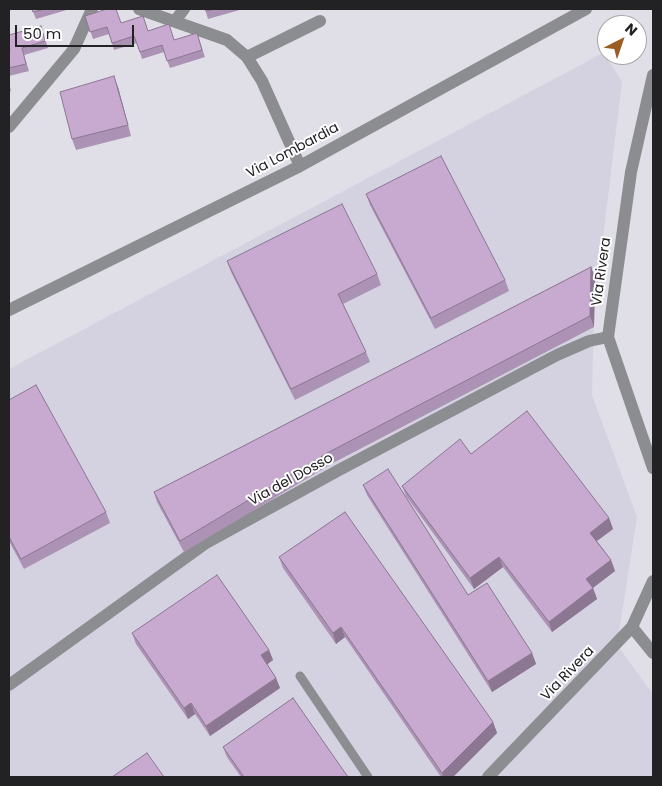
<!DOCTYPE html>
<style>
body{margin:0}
#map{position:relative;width:662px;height:786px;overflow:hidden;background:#e0dfe7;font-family:Poppins,sans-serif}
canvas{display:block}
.frame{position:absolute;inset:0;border:10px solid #222124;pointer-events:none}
.north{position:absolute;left:597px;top:15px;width:50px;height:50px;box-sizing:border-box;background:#fff;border:1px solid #a7a6a7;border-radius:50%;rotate:41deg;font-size:14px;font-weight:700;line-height:20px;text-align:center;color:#222124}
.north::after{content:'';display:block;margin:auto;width:18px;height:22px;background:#9b5d22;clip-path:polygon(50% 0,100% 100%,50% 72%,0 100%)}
.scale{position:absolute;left:15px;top:25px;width:119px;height:22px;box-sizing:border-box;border:2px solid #222124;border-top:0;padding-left:6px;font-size:15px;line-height:18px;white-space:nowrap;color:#222124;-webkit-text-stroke:4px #fff;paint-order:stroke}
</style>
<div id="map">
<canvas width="662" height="786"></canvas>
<div class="frame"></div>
<div class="north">N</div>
<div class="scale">50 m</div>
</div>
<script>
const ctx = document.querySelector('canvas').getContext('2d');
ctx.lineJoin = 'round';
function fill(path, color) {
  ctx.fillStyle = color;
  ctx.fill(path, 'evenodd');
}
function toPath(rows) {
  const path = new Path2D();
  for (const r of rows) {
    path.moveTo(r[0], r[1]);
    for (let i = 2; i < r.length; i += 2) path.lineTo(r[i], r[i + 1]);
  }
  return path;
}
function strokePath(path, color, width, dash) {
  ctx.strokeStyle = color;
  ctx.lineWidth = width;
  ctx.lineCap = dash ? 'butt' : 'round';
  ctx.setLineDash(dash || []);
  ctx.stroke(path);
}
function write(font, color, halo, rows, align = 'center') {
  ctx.font = font + ' Poppins,sans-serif';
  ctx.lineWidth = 4;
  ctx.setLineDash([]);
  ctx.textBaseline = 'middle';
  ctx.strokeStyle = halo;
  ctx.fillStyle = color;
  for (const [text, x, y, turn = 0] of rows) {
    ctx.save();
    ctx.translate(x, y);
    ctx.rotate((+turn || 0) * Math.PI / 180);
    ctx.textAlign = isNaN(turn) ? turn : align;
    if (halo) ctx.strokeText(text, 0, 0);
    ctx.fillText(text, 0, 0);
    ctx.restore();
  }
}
fill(toPath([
 [603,53,622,81,594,313,592,395,637,517,617,645,653,694,653,777,9,777,9,369]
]), '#d4d1e1');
strokePath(toPath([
 [300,676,368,777]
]), '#8c8d90', 9);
strokePath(toPath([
 [139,9,227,40,247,57,262,81,300,166],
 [175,21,184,9],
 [247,57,320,21],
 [653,75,631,172,608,337,653,468],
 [9,127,74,49,92,9],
 [9,310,300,166,586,9],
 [632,627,653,653],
 [9,685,206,543,339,470,557,355,589,341,608,337],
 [488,777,632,627,653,581]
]), '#8c8d90', 12);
fill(toPath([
 [32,9,70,9,36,19],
 [205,9,243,9,208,19],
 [85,16,121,23,175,40,197,33,205,57,170,68,164,52,142,59,137,43,114,50,109,34,93,39],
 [43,33,48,48,24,55,29,71,9,76,9,50],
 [9,83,11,91,9,92],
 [118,87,131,136,76,150,72,139],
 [366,194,505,280,509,291,435,329,370,205],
 [227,261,377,274,381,285,343,304,366,352,370,362,295,400,231,272],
 [591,267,595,278,594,327,333,463,184,552,157,502,154,492],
 [9,400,106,512,110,523,24,569,9,541],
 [471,454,609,518,613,529,597,541,611,560,615,571,593,588,597,599,552,632,503,567,474,589,406,496,402,486],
 [363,485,468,595,532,653,536,664,492,692,367,495],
 [279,557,493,722,497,733,453,777,441,777,345,637,336,644,283,568],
 [132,633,269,650,273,660,267,664,276,678,280,688,210,736,195,714,188,719,136,644],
 [223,747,348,777,241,777,227,757]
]), '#ac92b4');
fill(toPath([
 [114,76,118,87,131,136,128,125],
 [591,267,595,278,594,327,590,316],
 [609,518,613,529,594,543,590,533],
 [499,557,503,567,474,589,470,578],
 [611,560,615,571,590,590,586,579],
 [593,588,597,599,552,632,549,622],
 [341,627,345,637,336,644,333,633],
 [269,650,273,660,265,666,261,655],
 [532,653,536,664,492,692,488,681],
 [276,678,280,688,210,736,206,726],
 [191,703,195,714,188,719,184,708],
 [493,722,497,733,453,777,443,777,442,773]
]), '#8c7792');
const building = toPath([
 [32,9,45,9,33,12,32,9],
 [107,9,116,9,121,23,143,16,148,31,169,24,174,40,197,33,202,50,167,61,162,45,140,52,134,36,112,43,107,27,90,32,85,16,107,9],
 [205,9,215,9,206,11,205,9],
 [41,26,45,41,22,48,26,64,9,68,9,50,10,50,9,46,9,35,41,26],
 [114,76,128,125,72,139,60,92,114,76],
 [441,156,505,280,431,318,366,194,441,156],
 [342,204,377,274,338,294,366,352,291,389,227,261,342,204],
 [591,267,590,316,329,452,180,541,154,492,591,267],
 [36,385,106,512,21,559,9,537,9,400,36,385],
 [527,411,609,518,590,533,611,560,586,579,593,588,549,622,499,557,470,578,402,486,460,439,471,454,527,411],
 [388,469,468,595,487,583,532,653,488,681,363,485,388,469],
 [345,512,493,722,442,773,341,627,333,633,279,557,345,512],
 [217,575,269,650,261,655,276,678,206,726,191,703,184,708,132,633,217,575],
 [293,698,348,777,244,777,223,747,293,698],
 [147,753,164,777,112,777,147,753]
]);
fill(building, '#c8aad1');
strokePath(building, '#8c7792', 1);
write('14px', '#222124', '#fff', [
 ["Via Lombardia",293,151,-28],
 ["Via Rivera",602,272,-82],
 ["Via del Dosso",291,480,-29],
 ["Via Rivera",568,674,-46]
]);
</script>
